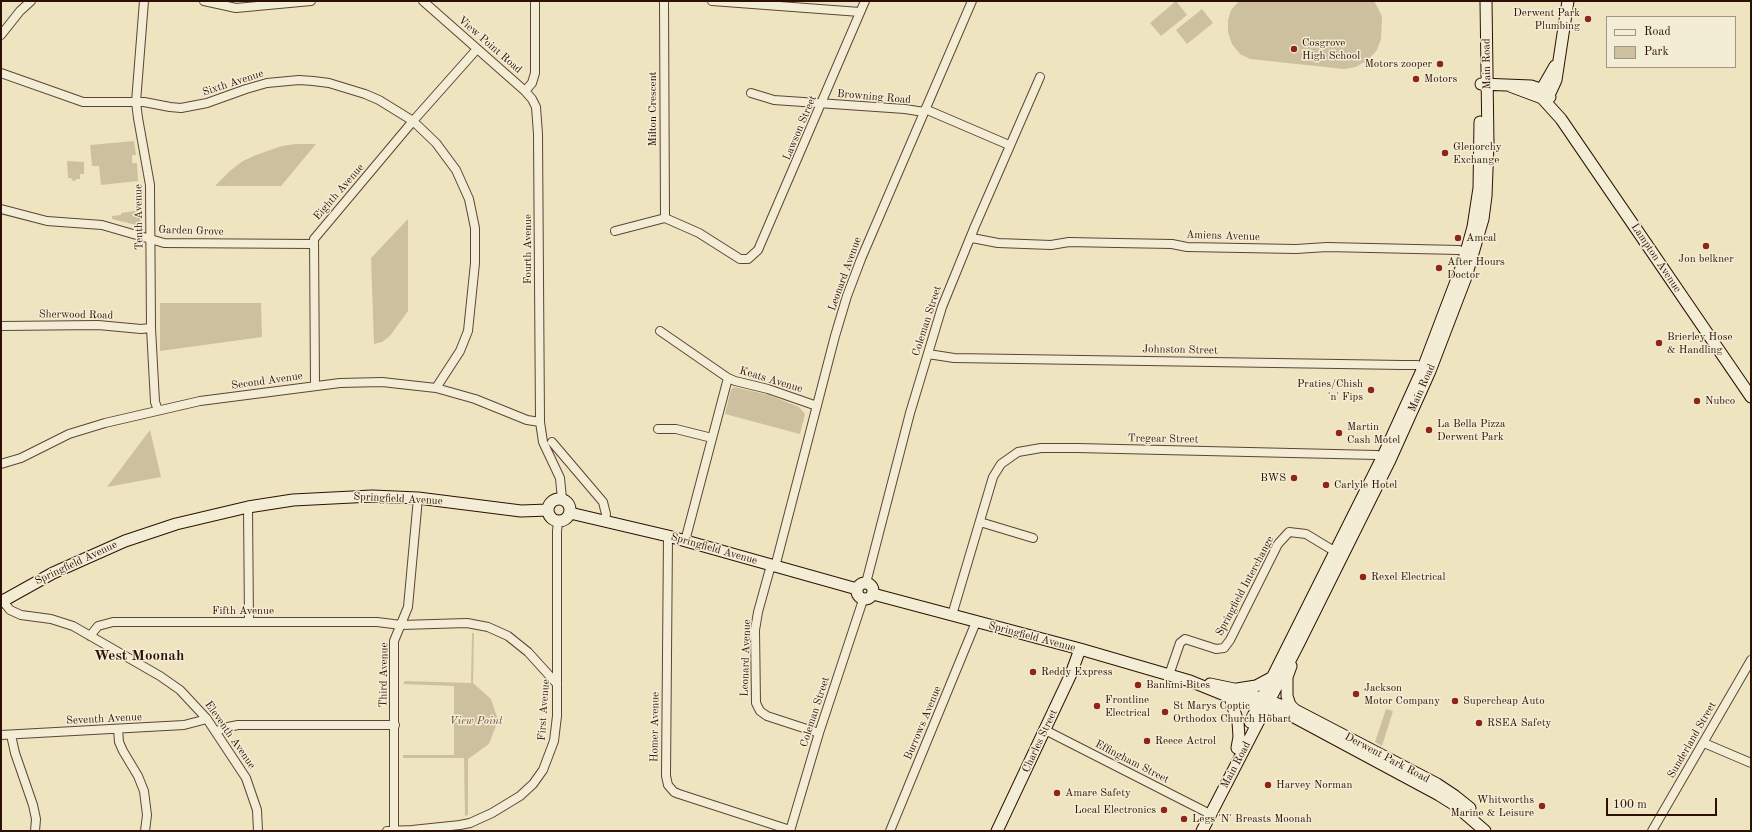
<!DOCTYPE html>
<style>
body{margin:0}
#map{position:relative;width:1752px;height:832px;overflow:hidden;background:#eee4bf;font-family:"Old Standard TT",serif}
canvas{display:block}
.frame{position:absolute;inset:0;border:2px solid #2d1005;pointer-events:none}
.legend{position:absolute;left:1606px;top:16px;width:130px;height:52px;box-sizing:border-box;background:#f4edd5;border:1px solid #a49582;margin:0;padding:5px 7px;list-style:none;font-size:12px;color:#2d1005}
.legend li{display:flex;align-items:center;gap:8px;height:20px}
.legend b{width:20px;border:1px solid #a49582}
.scale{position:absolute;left:1606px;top:798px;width:111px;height:18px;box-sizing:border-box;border:2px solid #2d1005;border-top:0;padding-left:5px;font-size:12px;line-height:14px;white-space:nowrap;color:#2d1005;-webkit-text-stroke:3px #f4edd5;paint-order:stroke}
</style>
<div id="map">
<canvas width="1752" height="832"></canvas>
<div class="frame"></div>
<ul class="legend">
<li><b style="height:5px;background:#f4edd5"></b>Road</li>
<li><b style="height:11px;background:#cdc09f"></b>Park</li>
</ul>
<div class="scale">100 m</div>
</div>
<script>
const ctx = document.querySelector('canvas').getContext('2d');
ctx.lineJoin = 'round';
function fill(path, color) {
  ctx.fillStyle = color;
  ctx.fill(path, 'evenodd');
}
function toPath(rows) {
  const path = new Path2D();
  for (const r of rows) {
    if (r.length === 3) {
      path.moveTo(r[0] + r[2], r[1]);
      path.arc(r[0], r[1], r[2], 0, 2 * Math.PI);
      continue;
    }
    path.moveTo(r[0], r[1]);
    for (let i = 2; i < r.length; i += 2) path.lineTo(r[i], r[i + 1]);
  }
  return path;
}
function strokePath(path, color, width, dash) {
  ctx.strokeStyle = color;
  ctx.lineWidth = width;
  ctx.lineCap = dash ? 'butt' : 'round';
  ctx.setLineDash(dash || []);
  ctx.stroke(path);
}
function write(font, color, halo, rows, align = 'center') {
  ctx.font = font + ' "Old Standard TT",serif';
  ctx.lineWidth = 3;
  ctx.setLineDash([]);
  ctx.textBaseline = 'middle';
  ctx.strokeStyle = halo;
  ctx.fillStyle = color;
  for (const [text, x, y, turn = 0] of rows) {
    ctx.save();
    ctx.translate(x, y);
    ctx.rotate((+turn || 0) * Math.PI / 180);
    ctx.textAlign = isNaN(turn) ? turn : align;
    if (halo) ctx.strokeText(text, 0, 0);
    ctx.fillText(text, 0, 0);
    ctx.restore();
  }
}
fill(toPath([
 [1176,1,1187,15,1161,36,1150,23],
 [1239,1,1374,1,1382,16,1381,39,1377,50,1369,59,1356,67,1344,69,1250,59,1240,54,1232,44,1228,32,1228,20,1231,10],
 [1202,9,1213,23,1187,44,1176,30],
 [134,141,136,155,132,155,132,163,137,163,138,181,101,185,99,166,92,166,90,145],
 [296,144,316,144,281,186,215,186,231,170,243,161,256,155,282,146],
 [67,161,84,162,84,174,80,174,80,179,76,179,75,181,73,181,71,178,68,178],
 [142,210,142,219,136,225,112,219,112,216,121,215,121,213],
 [408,219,408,311,390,336,382,342,374,344,371,258],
 [160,303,261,303,262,337,160,351],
 [734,387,769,395,799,407,805,414,800,434,725,414,731,390],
 [150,430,161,477,107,487],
 [472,633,474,633,473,683,491,699,498,720,489,744,468,759,468,815,465,816,464,758,403,758,403,755,454,755,454,686,403,684,405,681,471,683],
 [1386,709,1393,711,1382,746,1375,742]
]), '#cdc09f');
const street = toPath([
 [144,1,136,102,138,118,150,185,151,328,155,402,158,410],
 [204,1,236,8,311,1],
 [423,1,525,91],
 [535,1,535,73,532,83,525,91,532,99,536,107,538,134,540,422,543,442,560,478,562,499],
 [664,1,665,218,699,233,740,259,748,259,758,250,865,1],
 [712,1,860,12],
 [1,35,20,11,31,1],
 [1,73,83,102,144,102,170,107,181,108,207,103,246,89,267,83,299,80,313,81,329,83,365,94,379,100,413,121,436,143,456,170,469,199,475,228,475,263,468,331,460,351,436,388],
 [751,93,774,100,905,109,924,112],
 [925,109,1009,145],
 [1,209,47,221,102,225,164,243,313,244],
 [615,231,665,218],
 [972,238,998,243,1051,245,1069,242,1117,243,1172,244,1187,247,1296,249,1327,247,1459,250,1471,254],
 [1,326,98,325,141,329,151,328],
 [660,331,728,378,735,381,768,389,817,406],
 [928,354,954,358,1403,365,1417,365,1428,370],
 [315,385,314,239,413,121,477,49],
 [658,429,676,429,712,438],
 [552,442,603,502,606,514,605,521],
 [1,464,21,458,69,434,105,423,200,401,340,383,382,382,436,388,475,399,527,420,540,422],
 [248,507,249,622],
 [980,522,1033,538],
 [668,536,666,776,668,785,674,792,679,794,790,830],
 [685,541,728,378],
 [771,565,758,612,755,630,756,703,760,711,767,716,819,733],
 [775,567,835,336,847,296,861,259,972,1],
 [866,583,910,413,942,307,975,226,1040,77],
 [3,601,10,610,21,615,51,619,73,626,160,676,180,690,207,719,246,778,257,810,258,831],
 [952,615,993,477,1001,464,1018,452,1041,448,1077,448,1377,455,1387,458],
 [90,636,98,626,113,622,377,622,401,625,467,623,488,627,508,636,528,652,557,684],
 [1169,675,1180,643,1185,639,1216,649,1224,648,1230,640,1278,544,1289,532,1306,534,1339,554],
 [118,729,119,742,123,751,138,776,144,791,147,815,145,831],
 [1045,730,1210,814],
 [216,732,223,728,238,725,395,725],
 [1,735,184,725,207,719],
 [11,735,15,753,33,805,36,819,35,831],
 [1704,743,1751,763],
 [387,831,412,830,460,825,470,823,492,813,520,796,533,784,543,770,554,741,557,716,557,531,558,522],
 [394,831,394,641,408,607,418,498],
 [790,831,819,733,863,600],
 [890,831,976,622],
 [1652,831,1751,660]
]);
const secondary = toPath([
 [1481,84,1531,86,1540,89,1550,97],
 [1510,86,1542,98,1561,119,1751,397],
 [1541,97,1543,87,1555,66],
 [1542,98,1551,91,1556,80,1568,1],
 [559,510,11],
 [570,513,668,536,857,589],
 [865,591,8],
 [873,594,1080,649,1190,681,1227,696,1292,716,1439,795,1455,805,1485,831],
 [1,602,53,573,125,541,176,524,248,507,293,500,372,496,418,498,521,511,548,510],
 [1291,666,1287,677,1287,696,1290,705,1295,710],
 [1210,684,1234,689,1295,710,1437,784,1455,796,1470,808],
 [1237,689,1256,686,1271,678],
 [1227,696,1231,701,1238,722,1239,737,1237,748],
 [1250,722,1383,456,1423,368,1436,334,1463,263,1473,227,1479,188,1480,122],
 [997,831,1071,674,1080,649],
 [1202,831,1299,643,1390,460,1430,371,1466,277,1483,219,1486,196,1488,144,1486,1]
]);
strokePath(street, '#5d4534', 10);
strokePath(secondary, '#2d1005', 13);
strokePath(street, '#f4edd5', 8);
strokePath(secondary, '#f4edd5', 11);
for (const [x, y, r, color] of [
 [1588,19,4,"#8f2418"],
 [1294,49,4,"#8f2418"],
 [1440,64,4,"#8f2418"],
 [1416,79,4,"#8f2418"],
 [1445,153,4,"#8f2418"],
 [1458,238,4,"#8f2418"],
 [1706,246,4,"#8f2418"],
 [1439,268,4,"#8f2418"],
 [1659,343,4,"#8f2418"],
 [1371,390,4,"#8f2418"],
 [1697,401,4,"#8f2418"],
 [1429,430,4,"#8f2418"],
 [1339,433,4,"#8f2418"],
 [1294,478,4,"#8f2418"],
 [1326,485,4,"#8f2418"],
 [1363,577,4,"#8f2418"],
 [1033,672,4,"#8f2418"],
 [1138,685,4,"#8f2418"],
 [1356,694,4,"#8f2418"],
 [1455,701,4,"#8f2418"],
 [1097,706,4,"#8f2418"],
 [1165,712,4,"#8f2418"],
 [1479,723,4,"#8f2418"],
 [1147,741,4,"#8f2418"],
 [1268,785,4,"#8f2418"],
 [1057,793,4,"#8f2418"],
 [1542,806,4,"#8f2418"],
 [1164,810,4,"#8f2418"],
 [1184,819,4,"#8f2418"]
]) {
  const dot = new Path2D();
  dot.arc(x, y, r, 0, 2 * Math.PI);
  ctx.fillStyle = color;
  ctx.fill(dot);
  strokePath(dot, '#f4edd5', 1.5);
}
write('11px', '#2d1005', '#f4edd5', [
 ["Derwent Park",1580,13,"right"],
 ["Plumbing",1580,26,"right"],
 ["Cosgrove",1302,43],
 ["High School",1302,56],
 ["Motors zooper",1432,64,"right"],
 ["Motors",1424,79],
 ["Glenorchy",1453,147],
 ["Exchange",1453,160],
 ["Amcal",1466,238],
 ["Jon belkner",1706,259,"center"],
 ["After Hours",1447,262],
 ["Doctor",1447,275],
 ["Brierley Hose",1667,337],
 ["& Handling",1667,350],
 ["Praties/Chish",1363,384,"right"],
 ["'n' Fips",1363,397,"right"],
 ["Nubco",1705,401],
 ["La Bella Pizza",1437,424],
 ["Derwent Park",1437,437],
 ["Martin",1347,427],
 ["Cash Motel",1347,440],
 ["BWS",1286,478,"right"],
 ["Carlyle Hotel",1334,485],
 ["Rexel Electrical",1371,577],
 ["Reddy Express",1041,672],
 ["Banhmi Bites",1146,685],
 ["Jackson",1364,688],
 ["Motor Company",1364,701],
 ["Frontline",1105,700],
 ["Electrical",1105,713],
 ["Supercheap Auto",1463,701],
 ["St Marys Coptic",1173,706],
 ["Orthodox Church Hobart",1173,719],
 ["RSEA Safety",1487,723],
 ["Reece Actrol",1155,741],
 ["Harvey Norman",1276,785],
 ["Amare Safety",1065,793],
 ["Whitworths",1534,800,"right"],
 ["Marine & Leisure",1534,813,"right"],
 ["Local Electronics",1156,810,"right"],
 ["Legs 'N' Breasts Moonah",1192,819]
], 'left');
write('11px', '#2d1005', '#f4edd5', [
 ["View Point Road",490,45,41],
 ["Main Road",1487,64,-91],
 ["Sixth Avenue",233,83,-18],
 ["Browning Road",874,97,5],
 ["Milton Crescent",653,109,-90],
 ["Lawson Street",800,128,-67],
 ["Eighth Avenue",339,192,-49],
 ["Tenth Avenue",139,217,-91],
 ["Garden Grove",191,231,2],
 ["Amiens Avenue",1223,236,2],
 ["Fourth Avenue",528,249,-90],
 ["Lampton Avenue",1656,258,56],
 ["Leonard Avenue",845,274,-70],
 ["Sherwood Road",76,315,1],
 ["Coleman Street",927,321,-72],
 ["Johnston Street",1180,350,1],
 ["Keats Avenue",771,380,17],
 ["Second Avenue",267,381,-8],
 ["Main Road",1422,388,-66],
 ["Tregear Street",1163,439,1],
 ["Springfield Avenue",398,499,3],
 ["Springfield Avenue",714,549,16],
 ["Springfield Avenue",76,563,-25],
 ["Springfield Interchange",1245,586,-62],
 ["Fifth Avenue",243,611],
 ["Springfield Avenue",1032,637,15],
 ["Leonard Avenue",746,658,-88],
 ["Third Avenue",384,675,-89],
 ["First Avenue",544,710,-86],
 ["Coleman Street",815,712,-72],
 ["Seventh Avenue",104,719,-3],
 ["Burrows Avenue",923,723,-67],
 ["Homer Avenue",655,727,-89],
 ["Eleventh Avenue",230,735,55],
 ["Sunderland Street",1692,740,-60],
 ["Charles Street",1040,741,-65],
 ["Derwent Park Road",1387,758,28],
 ["Effingham Street",1132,762,27],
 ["Main Road",1236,765,-62]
]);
write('italic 11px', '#654e3b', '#f4edd5', [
 ["View Point",476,721]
]);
write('bold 15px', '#2d1005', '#f4edd5', [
 ["West Moonah",139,656]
]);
</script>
